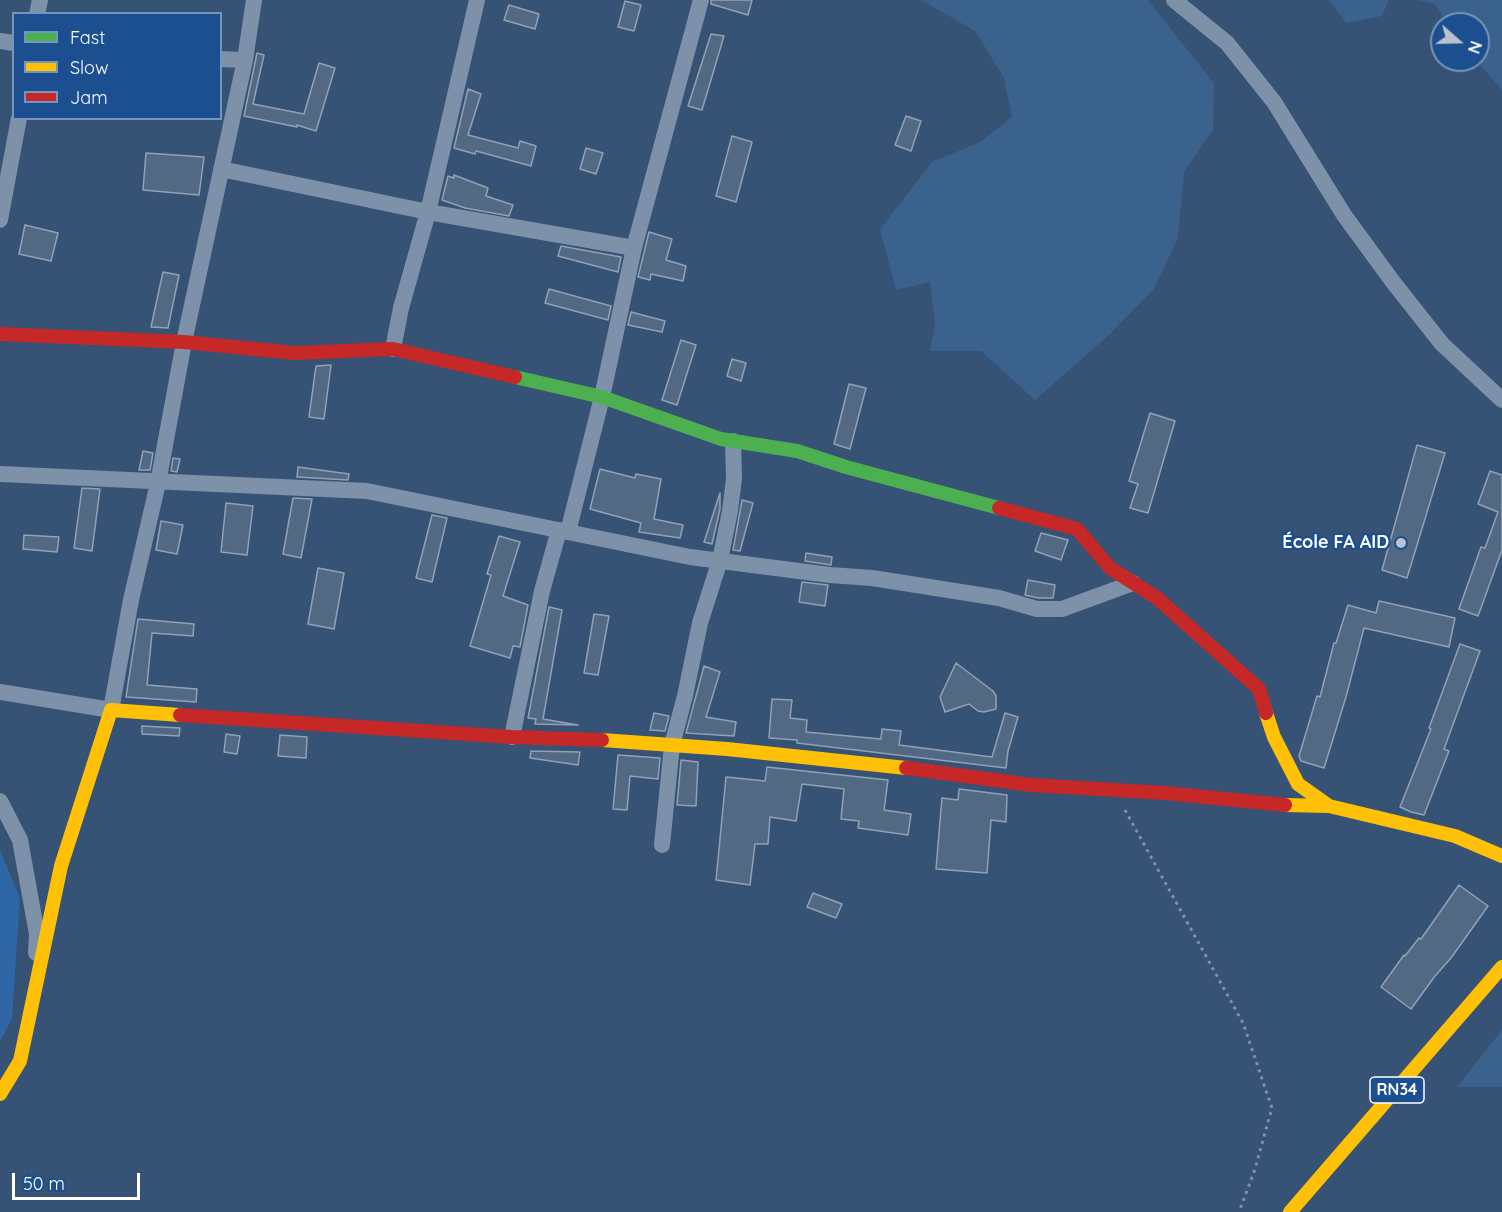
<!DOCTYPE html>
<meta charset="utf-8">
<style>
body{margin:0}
#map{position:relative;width:1502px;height:1212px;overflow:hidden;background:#365274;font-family:Quicksand,sans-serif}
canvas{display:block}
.legend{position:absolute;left:12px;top:12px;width:210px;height:108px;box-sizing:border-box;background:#1b4f8f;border:2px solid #7695bc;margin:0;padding:8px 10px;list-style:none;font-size:18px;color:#fff}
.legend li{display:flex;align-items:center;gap:12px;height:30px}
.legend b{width:30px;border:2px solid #7695bc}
.north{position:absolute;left:1430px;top:12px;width:60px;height:60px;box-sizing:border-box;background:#1b4f8f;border:2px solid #7695bc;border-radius:50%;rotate:110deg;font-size:16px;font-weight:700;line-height:24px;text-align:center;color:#fff}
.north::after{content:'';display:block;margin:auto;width:21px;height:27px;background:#b9c2ce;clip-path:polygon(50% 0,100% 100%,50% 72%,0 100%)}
.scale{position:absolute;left:12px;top:1173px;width:128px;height:27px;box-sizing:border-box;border:3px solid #fff;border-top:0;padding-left:8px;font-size:18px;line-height:21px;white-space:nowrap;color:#fff;-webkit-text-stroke:4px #1b4f8f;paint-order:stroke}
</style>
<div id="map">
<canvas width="1502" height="1212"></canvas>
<ul class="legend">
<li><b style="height:8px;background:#4caf50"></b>Fast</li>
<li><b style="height:8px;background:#ffc107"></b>Slow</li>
<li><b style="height:8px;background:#c62828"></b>Jam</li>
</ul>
<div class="north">N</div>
<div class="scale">50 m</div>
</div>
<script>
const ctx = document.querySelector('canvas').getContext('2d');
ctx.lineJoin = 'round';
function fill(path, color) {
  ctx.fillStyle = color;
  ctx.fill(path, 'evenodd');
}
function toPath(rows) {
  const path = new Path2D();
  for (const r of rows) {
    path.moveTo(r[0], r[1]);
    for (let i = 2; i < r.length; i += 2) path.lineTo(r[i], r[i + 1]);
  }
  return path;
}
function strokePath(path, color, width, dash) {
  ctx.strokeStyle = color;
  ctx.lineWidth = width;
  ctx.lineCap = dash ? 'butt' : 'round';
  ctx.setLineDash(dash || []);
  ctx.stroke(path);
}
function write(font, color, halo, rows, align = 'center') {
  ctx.font = font + ' Quicksand,sans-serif';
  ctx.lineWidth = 4.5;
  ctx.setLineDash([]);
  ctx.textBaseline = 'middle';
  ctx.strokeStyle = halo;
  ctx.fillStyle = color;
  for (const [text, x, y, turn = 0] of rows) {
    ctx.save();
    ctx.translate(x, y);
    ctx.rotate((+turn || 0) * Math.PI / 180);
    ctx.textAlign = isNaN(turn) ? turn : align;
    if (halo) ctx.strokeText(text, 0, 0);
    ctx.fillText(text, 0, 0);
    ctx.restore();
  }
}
fill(toPath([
 [0,850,20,898,12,1019,0,1041]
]), '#2f66a5');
fill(toPath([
 [921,0,1148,0,1214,83,1213,130,1184,172,1178,238,1154,289,1109,335,1035,400,981,351,930,351,935,324,930,282,896,290,880,229,932,162,980,142,1012,117,1004,78,975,31],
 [1329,0,1389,0,1382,16,1346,23],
 [1418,0,1502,0,1502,90,1476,60,1478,60,1478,24,1448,24,1435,4],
 [1502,1030,1502,1087,1457,1087]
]), '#3b618d');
const building = toPath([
 [711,0,752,0,748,15,711,4,711,0],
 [625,1,641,5,634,31,618,27,625,1],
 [509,5,539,14,535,29,504,20,509,5],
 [711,34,724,36,702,110,688,106,711,34],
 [257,53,264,55,253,104,304,114,319,63,335,68,316,131,297,125,297,127,244,116,257,53],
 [468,89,481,94,468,135,518,148,520,141,536,146,531,166,476,151,475,154,454,148,468,89],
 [906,116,921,121,911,151,895,145,906,116],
 [732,136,752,142,736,202,716,196,732,136],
 [586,148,603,153,596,174,580,169,586,148],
 [146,153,204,157,199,195,143,190,146,153],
 [454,175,488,188,486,196,513,205,509,216,465,208,442,200,448,176,454,178,454,175],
 [25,225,58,233,51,261,19,254,25,225],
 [649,232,672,239,666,260,686,266,683,281,651,274,650,280,638,277,649,232],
 [561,246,621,257,618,272,558,256,561,246],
 [163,272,179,275,168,328,151,327,163,272],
 [549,289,611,306,608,320,545,303,549,289],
 [631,312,665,321,662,332,628,325,631,312],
 [681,340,696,345,677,405,662,400,681,340],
 [732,359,746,363,741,381,727,376,732,359],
 [331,365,324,419,309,417,316,366,331,365],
 [849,384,866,388,850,449,834,444,849,384],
 [1150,413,1175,421,1148,513,1130,508,1138,484,1129,481,1150,413],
 [1417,445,1445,453,1407,578,1382,570,1417,445],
 [143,451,153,453,150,470,139,470,143,451],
 [173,458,180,459,177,472,171,471,173,458],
 [298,467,349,474,348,480,297,477,298,467],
 [600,469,635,478,636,474,661,479,654,519,683,525,680,538,639,532,641,523,590,509,600,469],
 [1490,471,1502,475,1502,550,1478,616,1459,609,1481,547,1485,548,1498,512,1478,504,1490,471],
 [82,488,100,489,92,551,74,548,82,488],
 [720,493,720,509,712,544,704,542,720,493],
 [293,498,312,499,301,558,283,554,293,498],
 [742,500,753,503,740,551,733,550,742,500],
 [226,503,253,506,247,555,221,552,226,503],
 [432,515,447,518,432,582,416,578,432,515],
 [161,521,183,525,177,554,156,550,161,521],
 [1041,533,1068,540,1061,560,1035,551,1041,533],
 [24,535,59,537,57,552,23,549,24,535],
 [499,536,520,542,503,596,528,605,520,647,513,646,510,658,470,646,491,575,487,574,499,536],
 [806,553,832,557,831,565,805,561,806,553],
 [318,568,344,573,334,629,308,624,318,568],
 [1028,580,1055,585,1053,598,1038,598,1025,595,1028,580],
 [802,582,828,585,825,606,799,602,802,582],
 [1379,601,1455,618,1449,647,1364,628,1346,697,1324,768,1301,761,1299,756,1317,696,1320,697,1334,643,1336,643,1348,605,1376,613,1379,601],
 [549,607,562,610,543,719,578,725,535,724,536,719,528,718,549,607],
 [594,614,609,616,598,675,584,673,594,614],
 [138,619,194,624,193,636,152,633,147,685,197,689,196,702,126,697,138,619],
 [1460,644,1480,651,1444,749,1449,751,1424,815,1411,812,1400,807,1431,729,1429,728,1460,644],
 [956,663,993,691,996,696,996,709,984,712,978,711,969,704,945,712,940,697,956,663],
 [704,666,720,672,706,717,736,722,734,736,686,733,704,666],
 [772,699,792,700,790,718,807,720,806,732,881,739,882,729,901,731,899,745,992,757,1005,713,1018,717,1008,751,1006,768,797,743,797,740,769,738,772,699],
 [654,713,669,716,665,731,650,730,654,713],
 [142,726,180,728,179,736,142,734,142,726],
 [226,734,240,736,237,754,224,752,226,734],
 [280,735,307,737,306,758,278,756,280,735],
 [531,751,580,752,578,765,530,758,531,751],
 [618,755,660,758,658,779,630,776,627,810,613,809,618,755],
 [681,760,698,762,696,806,677,805,681,760],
 [767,767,888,780,884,810,911,814,908,835,858,828,859,821,841,819,844,789,802,784,796,821,770,817,768,844,755,844,750,885,716,880,726,777,765,781,767,767],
 [959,789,1007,795,1006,822,991,820,987,873,936,869,942,798,958,800,959,789],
 [1459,885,1488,906,1451,958,1435,976,1411,1009,1381,987,1404,955,1405,956,1419,938,1421,939,1459,885],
 [813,893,842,904,836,918,807,907,813,893]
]);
fill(building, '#526984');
strokePath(building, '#92a2b6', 1.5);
strokePath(toPath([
 [1125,810,1243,1023,1272,1108,1254,1172,1239,1212]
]), '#7d92a8', 3, [3, 4.5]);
strokePath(toPath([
 [1174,0,1227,43,1274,102,1344,215,1393,282,1442,344,1502,400],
 [37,14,40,0],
 [0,41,14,43],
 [220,59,245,60],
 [221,169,428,212,634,248],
 [0,220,19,118],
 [393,349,401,308,428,212,477,0],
 [0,474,367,491,690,557,830,575,872,578,999,598,1037,609,1062,609,1133,583],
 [568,532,602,397,634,248,701,0],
 [0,692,111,710,131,600,158,483,184,342,245,60,254,0],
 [512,737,542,591,559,530],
 [0,801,20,840,37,934,36,953],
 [662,845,672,745,685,696,700,623,720,560,730,511,734,479,733,441]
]), '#7d92a8', 16);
strokePath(toPath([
 [515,377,602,397,721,439,797,451,846,467,999,508]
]), '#4caf50', 14);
strokePath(toPath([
 [1266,713,1274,737,1298,784,1329,806],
 [602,740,727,749,906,768],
 [1285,805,1329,806,1455,836,1502,856],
 [0,1094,20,1061,61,866,111,710,180,715],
 [1290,1212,1502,967]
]), '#ffc107', 14);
strokePath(toPath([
 [0,334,184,342,295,353,393,349,515,377],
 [999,508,1077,529,1110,568,1157,598,1259,689,1266,713],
 [180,715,512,737,602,740],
 [906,768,1031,785,1165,793,1285,805]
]), '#c62828', 14);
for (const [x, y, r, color] of [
 [1401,543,6,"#b9c2ce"]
]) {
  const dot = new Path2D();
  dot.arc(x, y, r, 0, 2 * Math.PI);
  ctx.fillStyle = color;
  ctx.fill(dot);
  strokePath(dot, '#1b4f8f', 2);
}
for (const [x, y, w] of [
 [1397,1090,54]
]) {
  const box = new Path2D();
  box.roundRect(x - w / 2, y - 13, w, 26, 4.5);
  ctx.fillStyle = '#1b4f8f';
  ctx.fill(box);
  strokePath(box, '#fff', 1.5);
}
write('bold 16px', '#fff', null, [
 ["RN34",1397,1090]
]);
write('bold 18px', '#fff', '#1b4f8f', [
 ["École FA AID",1389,543]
], 'right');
</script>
